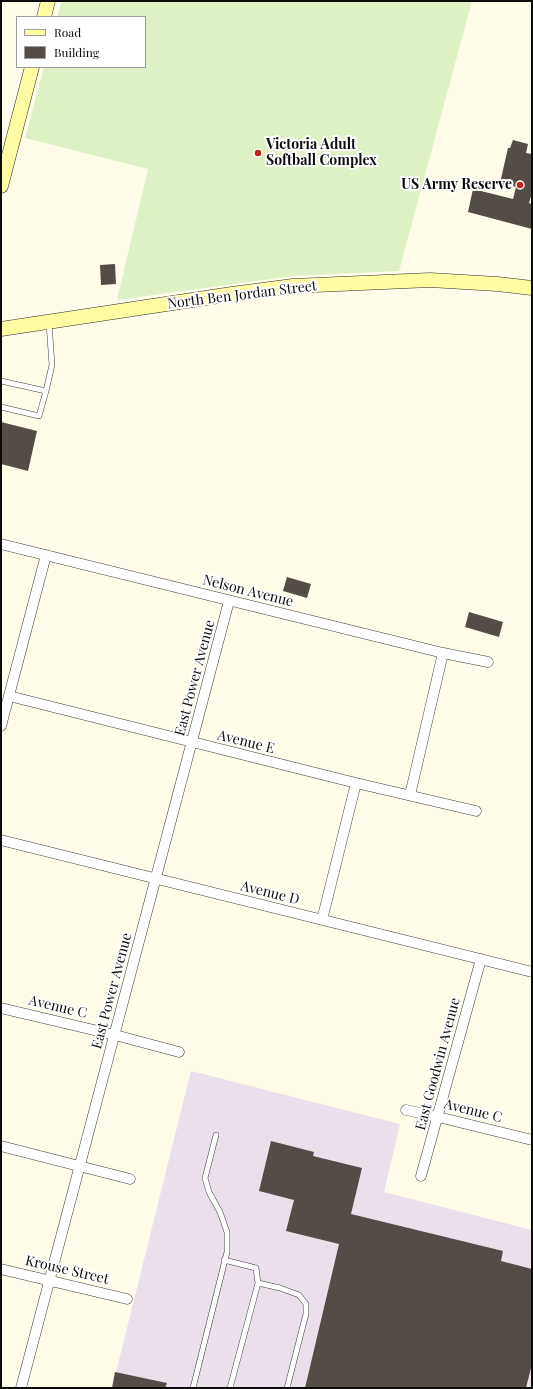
<!DOCTYPE html>
<style>
body{margin:0}
#map{position:relative;width:533px;height:1389px;overflow:hidden;background:#fffce9;font-family:"Playfair Display",serif}
canvas{display:block}
.frame{position:absolute;inset:0;border:2px solid #0b0b0b;pointer-events:none}
.legend{position:absolute;left:16px;top:16px;width:130px;height:52px;box-sizing:border-box;background:#fff;border:1px solid #9d9d9d;margin:0;padding:5px 7px;list-style:none;font-size:12px;color:#0b0b0b}
.legend li{display:flex;align-items:center;gap:8px;height:20px}
.legend b{width:20px;border:1px solid #9d9d9d}
</style>
<div id="map">
<canvas width="533" height="1389"></canvas>
<div class="frame"></div>
<ul class="legend">
<li><b style="height:5px;background:#fffca4"></b>Road</li>
<li><b style="height:11px;background:#544d47"></b>Building</li>
</ul>
</div>
<script>
const ctx = document.querySelector('canvas').getContext('2d');
ctx.lineJoin = 'round';
function fill(path, color) {
  ctx.fillStyle = color;
  ctx.fill(path, 'evenodd');
}
function toPath(rows) {
  const path = new Path2D();
  for (const r of rows) {
    path.moveTo(r[0], r[1]);
    for (let i = 2; i < r.length; i += 2) path.lineTo(r[i], r[i + 1]);
  }
  return path;
}
function strokePath(path, color, width, dash) {
  ctx.strokeStyle = color;
  ctx.lineWidth = width;
  ctx.lineCap = dash ? 'butt' : 'round';
  ctx.setLineDash(dash || []);
  ctx.stroke(path);
}
function write(font, color, halo, rows, align = 'center') {
  ctx.font = font + ' "Playfair Display",serif';
  ctx.lineWidth = 4;
  ctx.setLineDash([]);
  ctx.textBaseline = 'middle';
  ctx.strokeStyle = halo;
  ctx.fillStyle = color;
  for (const [text, x, y, turn = 0] of rows) {
    ctx.save();
    ctx.translate(x, y);
    ctx.rotate((+turn || 0) * Math.PI / 180);
    ctx.textAlign = isNaN(turn) ? turn : align;
    if (halo) ctx.strokeText(text, 0, 0);
    ctx.fillText(text, 0, 0);
    ctx.restore();
  }
}
fill(toPath([
 [191,1071,400,1124,384,1192,532,1230,532,1388,112,1388]
]), '#ebdfeb');
fill(toPath([
 [62,1,472,1,399,271,293,276,117,300,148,169,25,138,44,67,145,67,145,17,57,17]
]), '#def1c5');
fill(toPath([
 [513,140,528,144,526,153,532,154,532,193,529,203,532,204,532,229,468,212,473,189,513,199,516,187,500,183,508,148,510,148],
 [115,264,116,284,101,285,100,265],
 [1,422,37,431,28,471,1,464],
 [287,577,311,584,307,598,283,591],
 [469,612,503,622,499,637,465,627],
 [271,1141,314,1152,313,1156,362,1168,351,1214,503,1251,501,1261,532,1269,532,1364,526,1388,305,1388,339,1244,286,1231,294,1200,259,1191],
 [115,1372,167,1383,165,1388,112,1388]
]), '#544d47');
const lane = toPath([
 [1,381,46,391,52,365,49,323],
 [1,407,39,416,46,391],
 [224,1260,256,1268,258,1283,280,1288,299,1295,306,1304,306,1314,287,1388],
 [193,1388,227,1252,227,1232,220,1212,209,1192,205,1178,216,1135],
 [230,1388,258,1283]
]);
const street = toPath([
 [1,544,443,653,488,662],
 [9,696,356,783,476,811],
 [1,726,46,555],
 [410,795,443,653],
 [1,840,532,972],
 [322,920,356,783],
 [1,1008,115,1035,179,1052],
 [406,1110,438,1117,532,1140],
 [1,1146,130,1179],
 [421,1176,481,959],
 [1,1269,127,1299],
 [21,1388,229,601]
]);
const secondary = toPath([
 [44,17,48,1],
 [1,186,32,67],
 [1,329,232,294,293,286,430,280,497,284,532,288]
]);
strokePath(lane, '#3e3e3e', 6);
strokePath(street, '#3e3e3e', 11);
strokePath(secondary, '#2d2d2d', 15);
strokePath(lane, '#fff', 5);
strokePath(street, '#fff', 10);
strokePath(secondary, '#fffca4', 14);
for (const [x, y, r, color] of [
 [258,153,4,"#c0241f"],
 [520,185,4,"#c0241f"]
]) {
  const dot = new Path2D();
  dot.arc(x, y, r, 0, 2 * Math.PI);
  ctx.fillStyle = color;
  ctx.fill(dot);
  strokePath(dot, '#fff', 1.5);
}
write('bold 14px', '#0b0b0b', '#fff', [
 ["Victoria Adult",266,145],
 ["Softball Complex",266,161],
 ["US Army Reserve",512,185,"right"]
], 'left');
write('14px', '#0b0b0b', '#fff', [
 ["North Ben Jordan Street",242,295,-7],
 ["Nelson Avenue",248,591,14],
 ["East Power Avenue",195,678,-75],
 ["Avenue E",246,742,14],
 ["Avenue D",270,893,14],
 ["East Power Avenue",112,991,-75],
 ["Avenue C",58,1007,13],
 ["East Goodwin Avenue",438,1064,-75],
 ["Avenue C",473,1111,14],
 ["Krouse Street",67,1270,13]
]);
</script>
